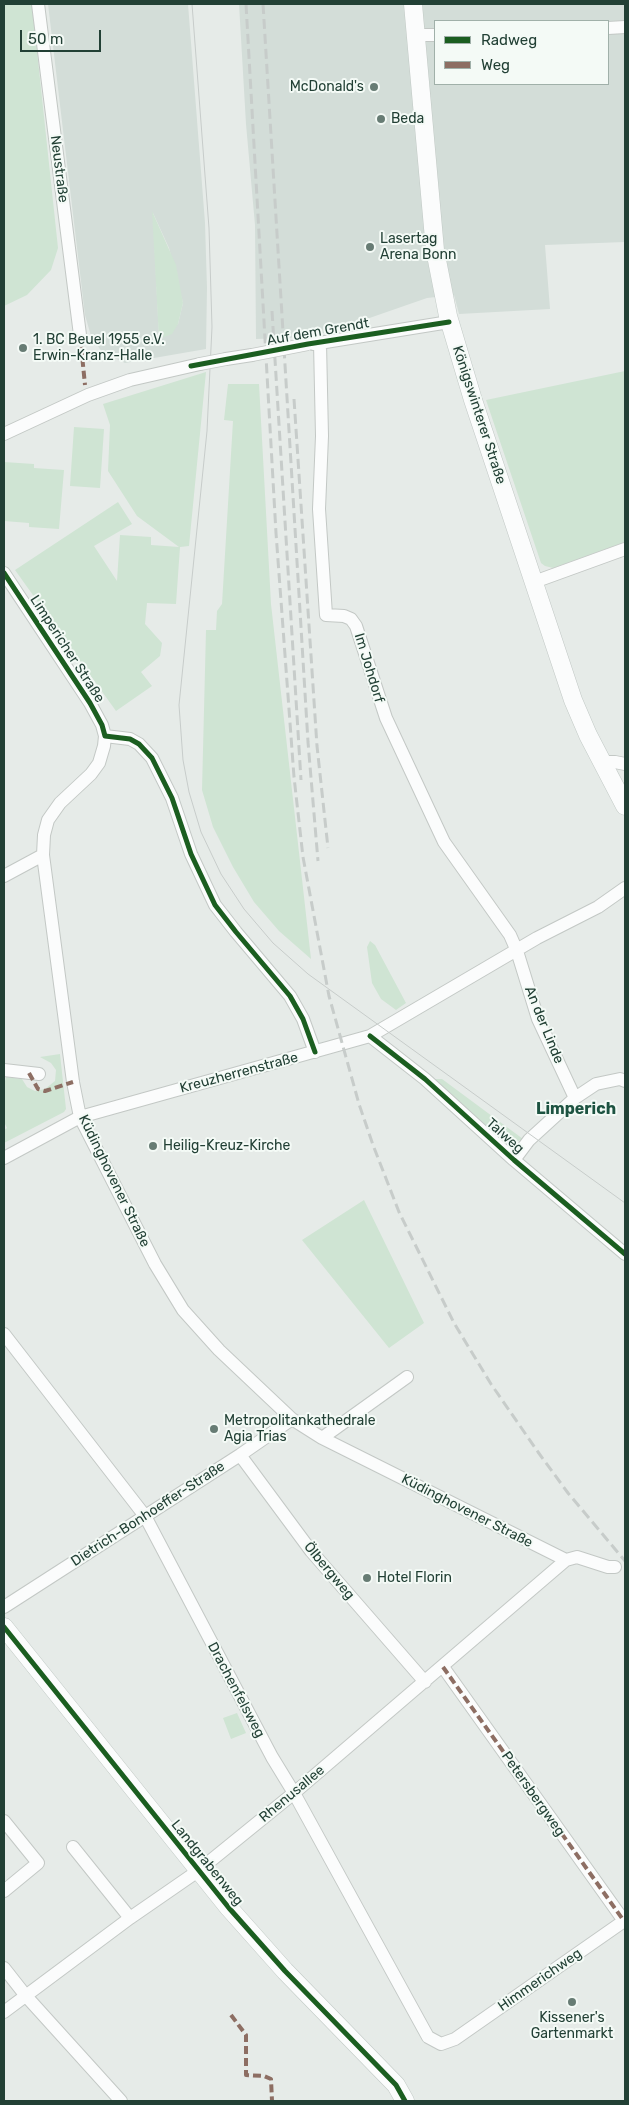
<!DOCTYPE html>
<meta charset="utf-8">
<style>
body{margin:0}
#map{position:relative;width:629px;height:2105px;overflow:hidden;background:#e6ebe8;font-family:Rubik,sans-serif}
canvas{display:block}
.frame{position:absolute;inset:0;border:5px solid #224035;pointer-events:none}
.legend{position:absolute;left:434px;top:20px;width:175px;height:65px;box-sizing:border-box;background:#f4faf6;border:1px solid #a0b0a9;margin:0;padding:6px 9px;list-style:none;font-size:15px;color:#224035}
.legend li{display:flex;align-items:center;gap:10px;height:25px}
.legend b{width:25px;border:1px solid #a0b0a9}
.scale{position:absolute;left:20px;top:30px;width:81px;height:22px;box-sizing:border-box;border:2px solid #224035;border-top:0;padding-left:6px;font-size:15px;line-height:18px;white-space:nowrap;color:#224035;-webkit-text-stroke:4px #f4faf6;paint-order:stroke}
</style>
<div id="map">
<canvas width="629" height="2105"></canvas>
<div class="frame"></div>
<ul class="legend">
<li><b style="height:6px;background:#1b5e20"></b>Radweg</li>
<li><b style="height:6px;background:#8d6e63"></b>Weg</li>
</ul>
<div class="scale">50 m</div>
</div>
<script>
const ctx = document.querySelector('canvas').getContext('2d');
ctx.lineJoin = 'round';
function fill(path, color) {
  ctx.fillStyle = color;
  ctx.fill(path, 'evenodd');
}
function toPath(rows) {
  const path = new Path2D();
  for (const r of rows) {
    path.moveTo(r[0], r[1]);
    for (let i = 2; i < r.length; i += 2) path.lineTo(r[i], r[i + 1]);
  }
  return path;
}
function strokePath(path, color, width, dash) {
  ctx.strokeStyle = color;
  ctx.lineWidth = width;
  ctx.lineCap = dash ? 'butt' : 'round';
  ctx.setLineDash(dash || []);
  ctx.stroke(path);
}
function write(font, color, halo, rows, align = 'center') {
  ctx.font = font + ' Rubik,sans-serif';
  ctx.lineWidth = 4;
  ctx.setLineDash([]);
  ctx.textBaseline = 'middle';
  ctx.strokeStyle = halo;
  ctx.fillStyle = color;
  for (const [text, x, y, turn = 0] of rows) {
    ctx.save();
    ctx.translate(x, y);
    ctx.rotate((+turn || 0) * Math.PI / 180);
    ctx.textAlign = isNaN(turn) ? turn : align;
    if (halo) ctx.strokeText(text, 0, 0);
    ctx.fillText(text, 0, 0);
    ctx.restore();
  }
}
fill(toPath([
 [48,4,188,4,205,223,207,288,206,349,125,363,102,352,91,336,85,315],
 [153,213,169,248,183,303,178,324,159,338],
 [239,4,625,4,625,242,545,245,550,309,459,314,454,295,427,298,335,330,308,337,256,339,255,225,246,124],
 [435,21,608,21,608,84,435,84]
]), '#d3ddd8');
fill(toPath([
 [4,4,32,4,58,248,51,270,27,295,4,306],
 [152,211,176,265,183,303,178,324,172,334,159,339],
 [625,371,625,542,553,568,545,566,541,563,486,400],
 [206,372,189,546,180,547,176,604,147,603,145,624,162,643,160,656,141,672,152,686,116,711,15,570,118,502,132,524,94,546,117,581,120,535,151,537,151,545,179,547,137,516,108,471,110,425,103,404],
 [228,384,259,384,271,604,311,959,279,931,254,902,233,867,213,827,202,790,206,630,216,630,217,611,222,604,233,421,224,420],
 [74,427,104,429,100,488,70,486],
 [4,462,34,464,34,468,64,470,59,529,29,527,29,523,4,521],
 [370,941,375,945,406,1003,396,1010,381,999,372,983,367,947],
 [60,1054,66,1109,64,1112,4,1143,4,1130,7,1128,4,1122,4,1085,6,1077,22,1079,27,1087,35,1091,45,1089,55,1081,56,1070,51,1063,40,1057],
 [429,1079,442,1079,523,1139,507,1145],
 [364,1200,424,1323,389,1348,302,1240],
 [237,1713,246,1733,231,1739,223,1718]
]), '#cfe4d3');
const street = toPath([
 [38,4,80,335],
 [608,28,625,27],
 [416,35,435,35],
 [320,343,322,436,319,509,326,615,344,616,351,619,356,626,386,718,444,842,510,935,517,951,538,1019,575,1098],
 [313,344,449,322],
 [226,359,252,355],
 [4,434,88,395,130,380,200,364],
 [4,573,90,703,102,725,105,736,104,746,99,763,91,774,60,803,48,820,44,835,43,855,73,1082,80,1117,155,1264,183,1310,219,1350,292,1419,322,1438,566,1560,577,1557,608,1567,615,1567],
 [534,582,625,549],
 [105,736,130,739,139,744,152,758,172,798,191,854,215,905,236,932,290,996,303,1019,315,1052],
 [602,762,615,762,625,764],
 [4,876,43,855],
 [370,1036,425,1079,514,1160,625,1254],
 [4,1070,39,1074],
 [4,1158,80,1117,370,1036,537,938,598,907,625,888],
 [514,1160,529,1140,575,1098,596,1084,620,1079,625,1081],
 [4,1334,145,1516,272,1757,294,1793,428,2037,441,2044,455,2039,624,1921,443,1667],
 [322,1438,407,1377],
 [240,1455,311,1551,425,1682],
 [4,1607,240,1455,292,1419],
 [4,1821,38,1863,4,1891],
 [73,1847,130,1918],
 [4,1968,26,1996,121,2101],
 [4,2012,130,1918,198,1871,294,1793,566,1560]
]);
const secondary = toPath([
 [413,4,435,250,448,316,473,400,573,700,588,735,625,806],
 [4,1627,229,1908,285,1971,396,2085,405,2101]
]);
strokePath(street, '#c3c8c5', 14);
strokePath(secondary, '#c1c9c5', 19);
strokePath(street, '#fbfcfc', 12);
strokePath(secondary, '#fbfcfc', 18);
strokePath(toPath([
 [192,4,209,228,212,327,207,431,179,705,183,760,189,792,201,832,221,874,244,909,273,943,308,974,625,1203]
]), '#c7ccca', 1);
strokePath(toPath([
 [246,4,276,533,294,777,303,857,329,996,359,1104,373,1145,399,1212,454,1323,491,1384,538,1452,568,1493,625,1561],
 [263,4,308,742,318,861],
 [272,311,301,780],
 [294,399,317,746,328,848]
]), '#c7ccca', 3, [10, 5]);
const streetBridge = toPath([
 [252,355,308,344],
 [200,364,226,359]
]);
strokePath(streetBridge, '#c3c8c5', 14, []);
strokePath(streetBridge, '#fbfcfc', 12);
strokePath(toPath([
 [80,335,85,385],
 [29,1073,38,1089,45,1091,73,1082],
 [443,1667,624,1921],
 [231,2015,246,2035,246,2075,264,2076,271,2079,272,2101]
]), '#8d6e63', 4, [8, 4]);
strokePath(toPath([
 [191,366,308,344,449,322],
 [4,573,90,703,102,725,105,736,130,739,139,744,152,758,172,798,191,854,215,905,236,932,290,996,303,1019,315,1052],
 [370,1036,425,1079,514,1160,625,1254],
 [4,1627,229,1908,285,1971,396,2085,405,2101]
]), '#1b5e20', 5);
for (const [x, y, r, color] of [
 [374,87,5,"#677c74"],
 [381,119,5,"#677c74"],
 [370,247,5,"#677c74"],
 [23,348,5,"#677c74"],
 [153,1146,5,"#677c74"],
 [214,1429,5,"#677c74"],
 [367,1578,5,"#677c74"],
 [572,2002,5,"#677c74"]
]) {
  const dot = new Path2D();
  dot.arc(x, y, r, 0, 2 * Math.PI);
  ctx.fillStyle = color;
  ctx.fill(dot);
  strokePath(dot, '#f4faf6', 2);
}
write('14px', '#224035', '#f4faf6', [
 ["McDonald's",364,87,"right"],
 ["Beda",391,119],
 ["Lasertag",380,239],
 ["Arena Bonn",380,255],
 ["1. BC Beuel 1955 e.V.",33,340],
 ["Erwin-Kranz-Halle",33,356],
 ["Heilig-Kreuz-Kirche",163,1146],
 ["Metropolitankathedrale",224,1421],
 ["Agia Trias",224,1437],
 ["Hotel Florin",377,1578],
 ["Kissener's",572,2018,"center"],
 ["Gartenmarkt",572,2034,"center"]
], 'left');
write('14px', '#224035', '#f4faf6', [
 ["Neustraße",59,169,83],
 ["Auf dem Grendt",318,332,-10],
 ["Königswinterer Straße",479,415,72],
 ["Limpericher Straße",67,649,57],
 ["Im Johdorf",369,668,73],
 ["An der Linde",544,1025,68],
 ["Kreuzherrenstraße",239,1073,-15],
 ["Talweg",505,1136,42],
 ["Küdinghovener Straße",114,1181,64],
 ["Küdinghovener Straße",467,1511,27],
 ["Dietrich-Bonhoeffer-Straße",148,1514,-33],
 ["Ölbergweg",329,1571,50],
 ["Drachenfelsweg",236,1690,62],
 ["Rhenusallee",292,1794,-40],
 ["Petersbergweg",533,1794,55],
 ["Landgrabenweg",207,1863,51],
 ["Himmerichweg",540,1980,-35]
]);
write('bold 16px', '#1d5341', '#f4faf6', [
 ["Limperich",576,1109]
]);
</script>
